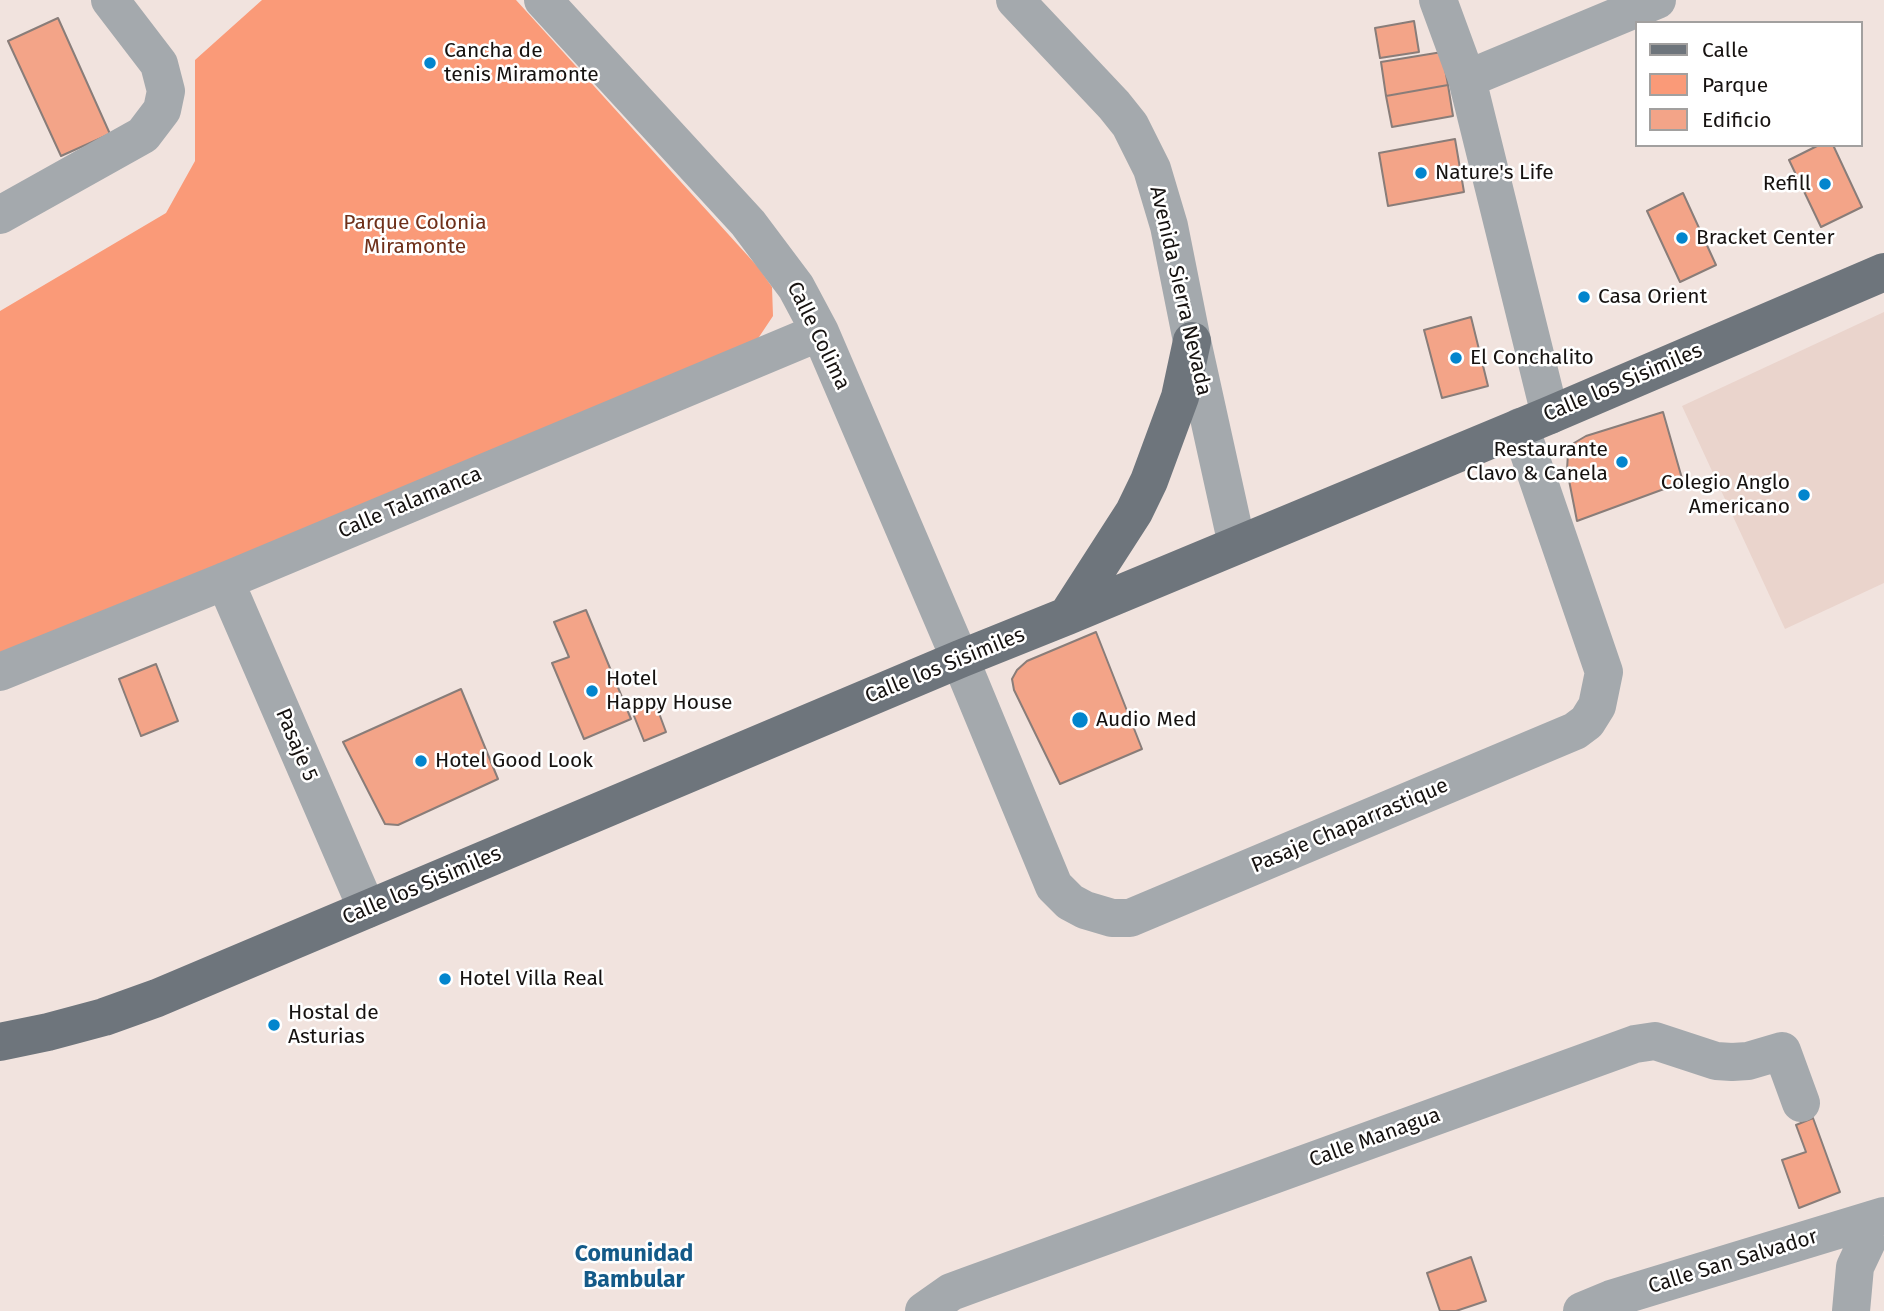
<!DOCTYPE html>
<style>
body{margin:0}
#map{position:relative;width:1884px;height:1311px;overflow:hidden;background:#f1e3de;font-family:"Fira Sans",sans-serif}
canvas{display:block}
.legend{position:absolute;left:1635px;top:21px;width:228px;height:126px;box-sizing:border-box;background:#fff;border:2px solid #a2a09f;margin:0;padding:9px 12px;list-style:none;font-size:21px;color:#161210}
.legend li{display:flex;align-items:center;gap:14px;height:35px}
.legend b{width:35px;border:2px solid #a2a09f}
</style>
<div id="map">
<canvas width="1884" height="1311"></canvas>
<ul class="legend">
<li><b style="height:9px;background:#6e757c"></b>Calle</li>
<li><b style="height:19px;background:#fa9a78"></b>Parque</li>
<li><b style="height:19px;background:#f3a488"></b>Edificio</li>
</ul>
</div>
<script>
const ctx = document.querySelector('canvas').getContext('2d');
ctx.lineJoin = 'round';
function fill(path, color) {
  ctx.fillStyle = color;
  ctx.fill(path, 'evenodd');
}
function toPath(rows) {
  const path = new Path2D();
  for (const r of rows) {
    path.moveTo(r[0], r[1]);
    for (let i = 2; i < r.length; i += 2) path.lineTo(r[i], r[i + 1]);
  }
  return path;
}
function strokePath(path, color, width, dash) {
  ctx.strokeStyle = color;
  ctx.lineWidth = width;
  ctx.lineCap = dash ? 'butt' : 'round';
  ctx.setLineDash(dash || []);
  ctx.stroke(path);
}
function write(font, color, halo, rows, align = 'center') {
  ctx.font = font + ' "Fira Sans",sans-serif';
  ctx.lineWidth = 5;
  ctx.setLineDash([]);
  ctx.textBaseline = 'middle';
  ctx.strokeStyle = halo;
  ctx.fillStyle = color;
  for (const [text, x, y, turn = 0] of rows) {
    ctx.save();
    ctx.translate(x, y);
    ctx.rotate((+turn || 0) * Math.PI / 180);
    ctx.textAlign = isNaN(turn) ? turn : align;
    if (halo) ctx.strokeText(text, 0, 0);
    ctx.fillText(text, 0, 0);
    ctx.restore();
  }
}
fill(toPath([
 [1884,312,1884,583,1785,629,1682,406]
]), '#ead4cc');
fill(toPath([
 [262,0,516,0,758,267,772,287,773,316,757,340,711,367,0,653,0,311,166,213,195,161,195,60]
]), '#fa9a78');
const building = toPath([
 [58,18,110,134,61,156,8,41,58,18],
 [1414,21,1419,52,1380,58,1375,28,1414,21],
 [1442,52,1448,85,1386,96,1381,62,1442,52],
 [1448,85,1453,116,1392,127,1386,96,1448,85],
 [1455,139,1464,192,1388,206,1379,153,1455,139],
 [1819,145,1833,145,1862,207,1821,227,1789,160,1819,145],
 [1683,193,1716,265,1680,282,1647,211,1683,193],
 [1471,317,1488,386,1442,398,1424,330,1471,317],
 [1663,412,1683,482,1577,521,1567,470,1568,453,1574,443,1586,436,1663,412],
 [586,610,631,719,584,739,552,663,569,657,554,622,586,610],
 [1096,632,1142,749,1060,784,1014,690,1012,679,1017,670,1027,661,1096,632],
 [156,664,178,721,141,736,119,679,156,664],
 [461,689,498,779,398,825,385,824,343,742,461,689],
 [653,697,666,732,644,741,630,706,653,697],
 [1813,1118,1840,1192,1799,1208,1782,1160,1806,1152,1796,1125,1813,1118],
 [1471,1257,1486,1301,1456,1311,1440,1311,1427,1273,1471,1257]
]);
fill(building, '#f3a488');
strokePath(building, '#897d79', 2);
strokePath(toPath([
 [543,0,748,223,796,287,820,332,960,659,1054,886,1070,902,1085,910,1112,918,1130,918,1575,731,1587,722,1597,706,1604,672,1520,427],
 [1015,0,1114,105,1130,125,1152,169,1169,226,1192,341,1237,545],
 [1438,0,1467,79,1550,415],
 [1467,79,1657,0],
 [0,215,143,135,162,110,166,91,159,64,110,0],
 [225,581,367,909],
 [0,672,225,581,820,332],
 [924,1311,951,1292,970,1285,1635,1044,1655,1041,1716,1061,1732,1062,1748,1061,1782,1051,1801,1103],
 [1582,1311,1611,1299,1884,1216],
 [1851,1311,1855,1267,1878,1218]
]), '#a4a9ad', 38);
strokePath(toPath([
 [1067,616,1134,512,1149,481,1180,397,1192,341],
 [0,1042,48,1032,104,1017,157,998,960,659,1067,616,1550,415,1884,272]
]), '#6e757c', 38);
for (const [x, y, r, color] of [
 [430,63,7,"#0385cd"],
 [1421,173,7,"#0385cd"],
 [1825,184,7,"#0385cd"],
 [1682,238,7,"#0385cd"],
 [1584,297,7,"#0385cd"],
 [1456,358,7,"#0385cd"],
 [1622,462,7,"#0385cd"],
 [1804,495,7,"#0385cd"],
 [592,691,7,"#0385cd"],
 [1080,720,9,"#0385cd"],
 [421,761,7,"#0385cd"],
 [445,979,7,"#0385cd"],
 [274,1025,7,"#0385cd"]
]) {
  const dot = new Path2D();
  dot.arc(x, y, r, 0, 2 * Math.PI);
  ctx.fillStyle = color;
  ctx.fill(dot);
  strokePath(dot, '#fff', 2.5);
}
write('21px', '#161210', '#fff', [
 ["Cancha de",444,51],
 ["tenis Miramonte",444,75],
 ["Nature's Life",1435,173],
 ["Refill",1811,184,"right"],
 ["Bracket Center",1696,238],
 ["Casa Orient",1598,297],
 ["El Conchalito",1470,358],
 ["Restaurante",1608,450,"right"],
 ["Clavo & Canela",1608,474,"right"],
 ["Colegio Anglo",1790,483,"right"],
 ["Americano",1790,507,"right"],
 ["Hotel",606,679],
 ["Happy House",606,703],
 ["Audio Med",1096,720],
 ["Hotel Good Look",435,761],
 ["Hotel Villa Real",459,979],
 ["Hostal de",288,1013],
 ["Asturias",288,1037]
], 'left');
write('21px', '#6f301a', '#fff', [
 ["Parque Colonia",415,223],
 ["Miramonte",415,247]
]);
write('21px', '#161210', '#fff', [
 ["Avenida Sierra Nevada",1180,291,77],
 ["Calle Colima",818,336,64],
 ["Calle los Sisimiles",1623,383,-23],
 ["Calle Talamanca",410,503,-23],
 ["Calle los Sisimiles",945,666,-22],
 ["Pasaje 5",296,745,67],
 ["Pasaje Chaparrastique",1350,826,-23],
 ["Calle los Sisimiles",422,886,-23],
 ["Calle Managua",1375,1138,-20],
 ["Calle San Salvador",1733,1262,-17]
]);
write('bold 23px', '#145a88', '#fff', [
 ["Comunidad",634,1255],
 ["Bambular",634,1281]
]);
</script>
